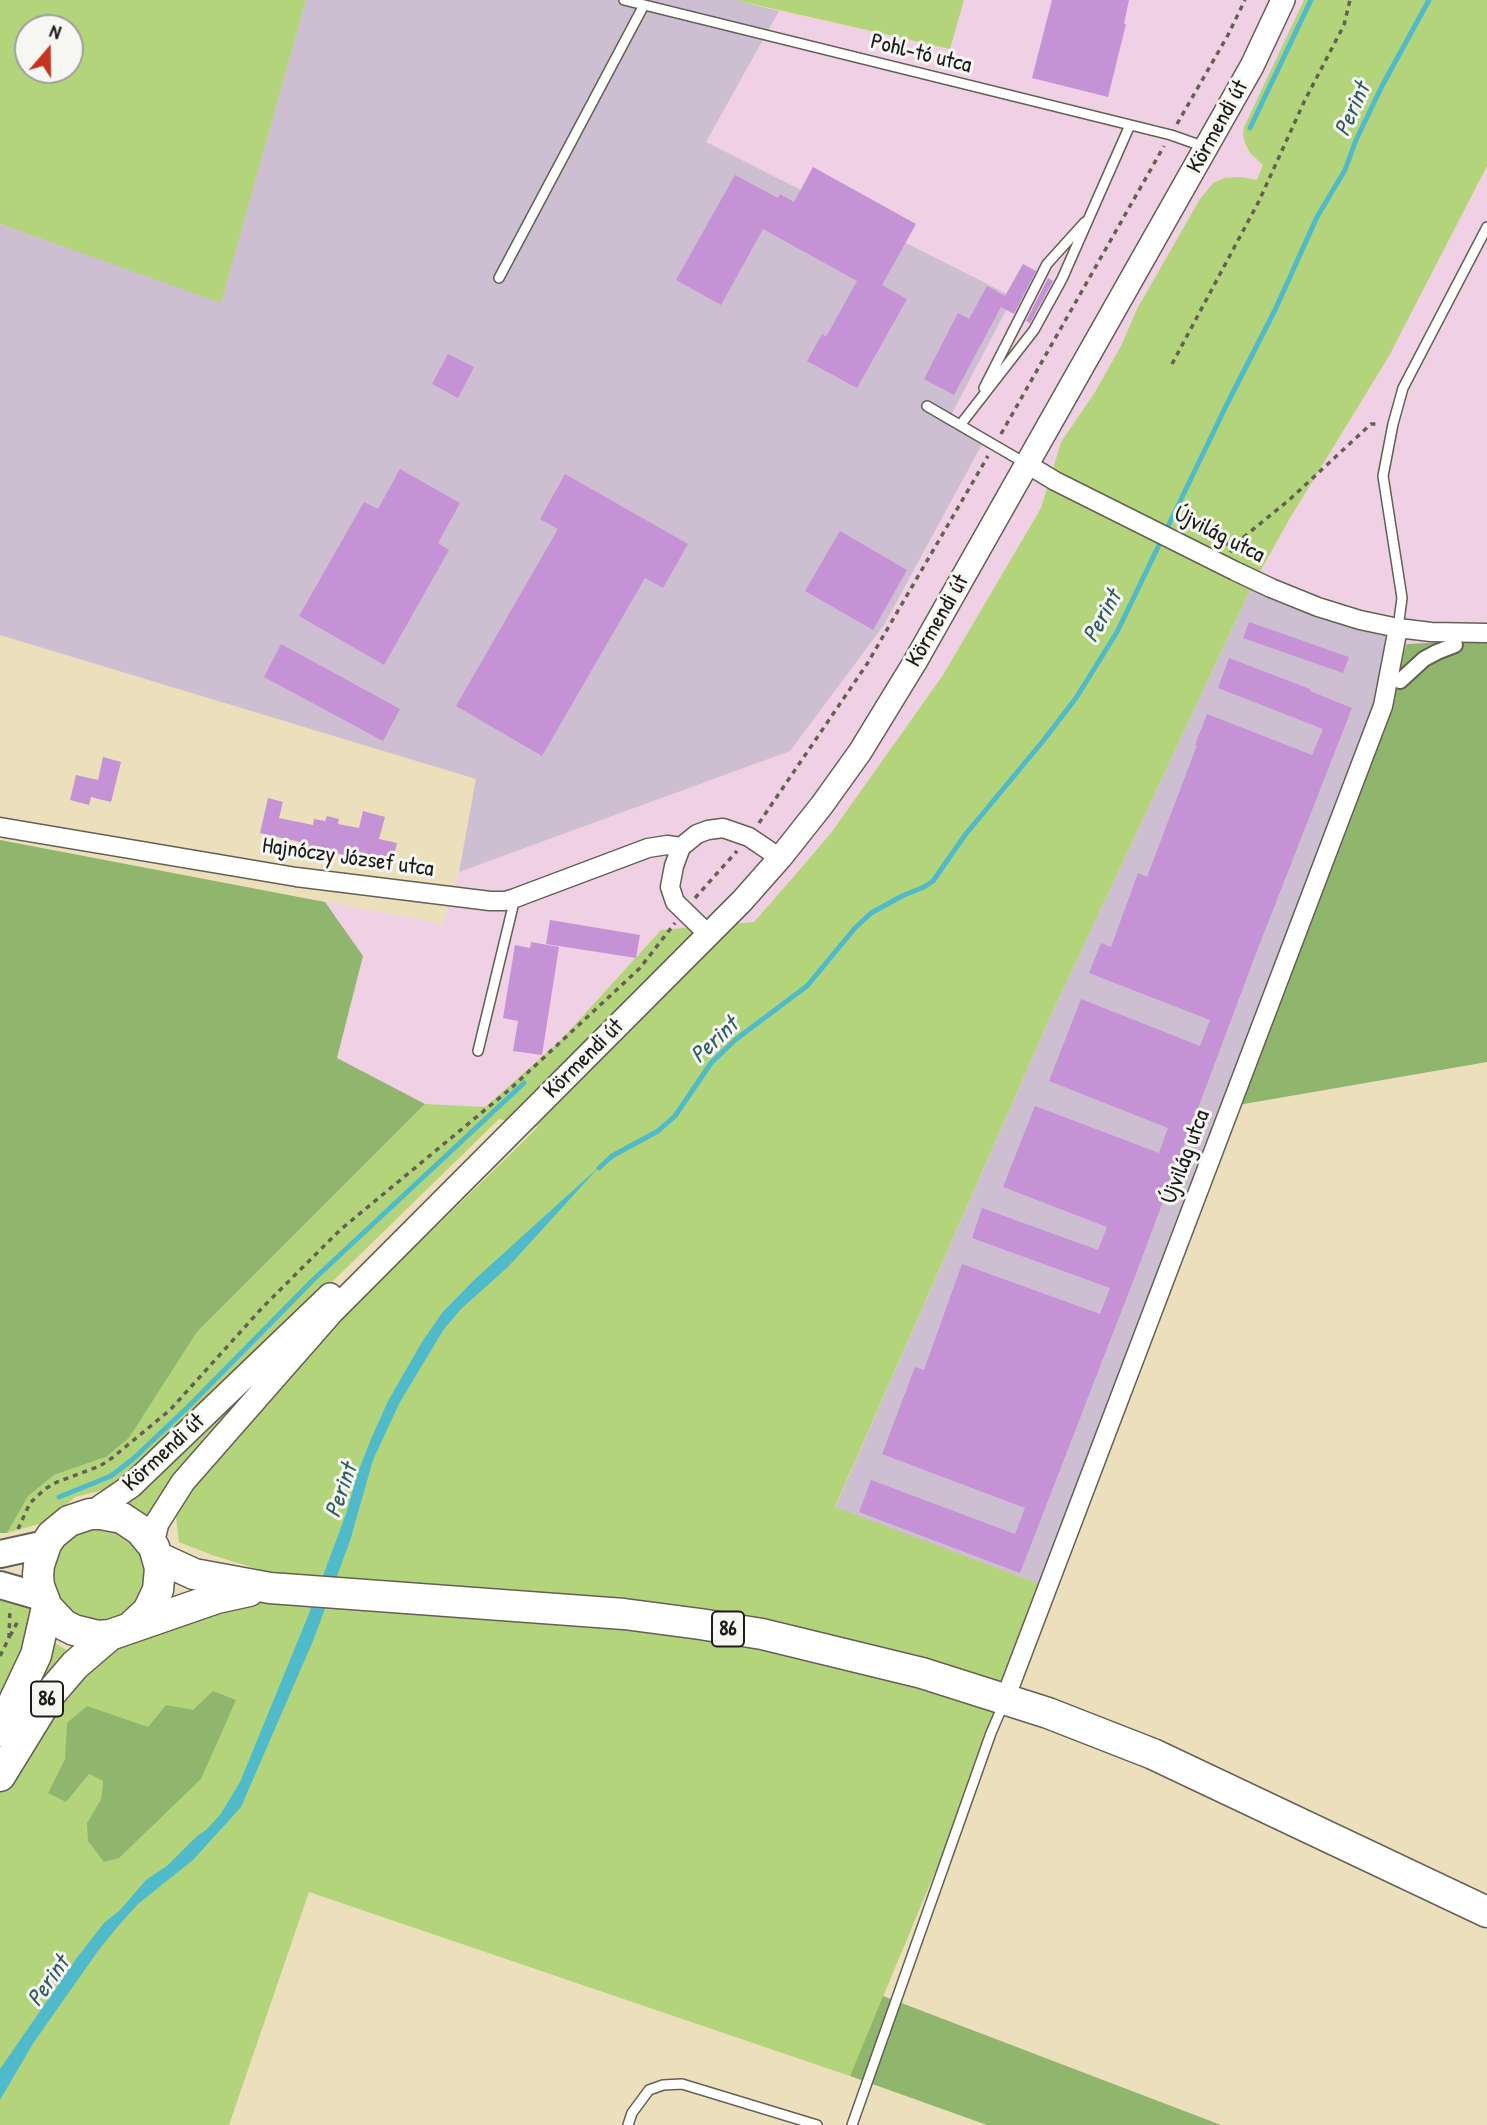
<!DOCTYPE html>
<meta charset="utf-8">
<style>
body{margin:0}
#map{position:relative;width:1487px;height:2125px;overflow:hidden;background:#ebdfbc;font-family:"Patrick Hand",sans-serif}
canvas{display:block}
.north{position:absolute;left:14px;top:14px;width:70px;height:70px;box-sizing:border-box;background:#f6f6f2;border:2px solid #9f9f9c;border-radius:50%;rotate:20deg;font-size:19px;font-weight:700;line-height:28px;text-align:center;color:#1c1c1c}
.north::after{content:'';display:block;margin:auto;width:24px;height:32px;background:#c8321e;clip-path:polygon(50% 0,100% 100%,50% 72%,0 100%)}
</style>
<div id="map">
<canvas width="1487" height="2125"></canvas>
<div class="north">N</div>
</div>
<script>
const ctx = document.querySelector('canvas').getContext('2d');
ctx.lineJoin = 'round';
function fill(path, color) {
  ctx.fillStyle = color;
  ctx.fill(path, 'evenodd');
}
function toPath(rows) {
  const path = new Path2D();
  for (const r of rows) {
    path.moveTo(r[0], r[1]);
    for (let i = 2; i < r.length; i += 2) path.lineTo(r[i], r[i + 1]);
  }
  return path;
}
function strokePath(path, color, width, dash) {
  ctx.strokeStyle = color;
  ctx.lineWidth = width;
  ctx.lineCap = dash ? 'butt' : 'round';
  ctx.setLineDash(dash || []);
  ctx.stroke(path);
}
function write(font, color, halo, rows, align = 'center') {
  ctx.font = font + ' "Patrick Hand",sans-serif';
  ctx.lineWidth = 6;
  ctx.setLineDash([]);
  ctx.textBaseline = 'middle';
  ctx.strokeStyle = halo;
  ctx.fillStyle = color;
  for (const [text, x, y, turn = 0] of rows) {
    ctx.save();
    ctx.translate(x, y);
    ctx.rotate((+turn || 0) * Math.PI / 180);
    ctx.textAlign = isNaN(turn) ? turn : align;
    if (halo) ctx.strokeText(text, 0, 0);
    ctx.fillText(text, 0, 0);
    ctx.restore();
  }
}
fill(toPath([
 [964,0,1304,0,1244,127,1245,143,1250,153,1263,165,1257,180,1200,199,1137,309,1121,346,1095,392,1061,442,1041,508,943,675,831,833,754,922,661,930,560,1041,485,1107,425,1104,337,1058,363,956,325,902,443,924,459,872,790,751,884,625,987,435,949,419,1012,297,706,142,779,11,949,49],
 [1487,166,1487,640,1407,644,1251,588,1290,518,1389,356]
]), '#f0d0e4');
fill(toPath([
 [306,0,735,0,779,11,706,142,1013,297,949,419,987,435,884,625,790,751,459,872,476,779,0,635,0,224,221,302],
 [1251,588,1407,644,1053,1589,835,1508,1047,1024]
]), '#cebed1');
fill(toPath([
 [0,0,306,0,221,303,0,224],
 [28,28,70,28,70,70,28,70],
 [735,0,964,0,950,49],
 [1304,0,1487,0,1487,166,1389,356,1290,518,1251,588,1047,1024,835,1507,1053,1589,850,2076,309,1892,229,2125,0,2125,0,1792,11,1768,82,1666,273,1574,212,1555,179,1542,176,1517,209,1465,296,1363,538,1127,499,1119,249,1363,118,1486,75,1497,46,1522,7,1533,27,1496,54,1475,106,1457,129,1438,197,1332,425,1104,485,1107,560,1041,661,930,754,922,795,875,831,833,943,675,1041,508,1061,442,1095,392,1121,346,1137,309,1200,199,1213,183,1224,178,1241,177,1257,180,1263,165,1250,153,1245,143,1243,135,1244,127],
 [193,1710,87,1823,101,1799,103,1781,89,1774,48,1793,65,1759],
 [243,1392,245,1395,197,1450,149,1514,145,1514,126,1504],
 [94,1524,134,1538,150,1575,134,1613,88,1626,50,1595,57,1544],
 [0,1585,21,1592,39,1619,0,1715],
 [51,1641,72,1653,35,1704,38,1673]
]), '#b4d47c');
fill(toPath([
 [1487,640,1487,1062,1238,1105,1368,747,1407,644],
 [0,840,325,902,363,956,337,1058,425,1104,197,1332,129,1438,106,1457,54,1475,28,1496,7,1533,0,1533],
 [213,1691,236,1700,201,1779,119,1858,104,1862,88,1841,87,1823,101,1799,103,1781,89,1774,66,1802,48,1793,65,1759,67,1723,87,1706,148,1727,166,1705,193,1710],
 [883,1996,1221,2125,987,2125,850,2076]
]), '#8fb66c');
fill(toPath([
 [601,1165,508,1267,461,1309,444,1329,400,1402,373,1460,350,1541,313,1641,241,1807,193,1860,138,1904,119,1925,98,1951,34,2042,0,2100,0,2069,76,1959,104,1923,120,1910,146,1880,168,1865,197,1836,206,1830,220,1815,240,1782,308,1616,346,1514,358,1472,371,1439,388,1401,422,1342,442,1313,473,1281]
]), '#4fbbca');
strokePath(toPath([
 [1250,128,1311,0],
 [599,1168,612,1156,658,1131,675,1116,711,1063,735,1040,807,986,855,928,871,913,902,896,924,887,933,881,965,835,1043,741,1076,698,1117,632,1133,599,1226,406,1275,310,1317,217,1345,170,1356,140,1382,86,1429,0],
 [59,1497,111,1476,133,1459,188,1407,314,1279,524,1083]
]), '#4fbbca', 5);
fill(toPath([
 [1052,0,1129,0,1124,24,1126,24,1108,97,1032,78],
 [813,167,916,224,882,285,907,299,857,388,807,361,822,334,826,337,857,281,763,229,721,305,676,280,735,175,778,198,780,194,794,202],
 [1023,264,1036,271,1014,314,1001,307,954,395,924,379,958,313,969,319,987,286,1005,296],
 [1048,278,1053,281,1030,323,1026,321],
 [448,354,474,367,458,398,432,384],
 [400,469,460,503,438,543,449,550,384,665,299,616,364,502,378,509],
 [565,474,688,544,663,588,645,578,542,756,456,706,558,529,540,519],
 [840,531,907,570,873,630,805,591],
 [1249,622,1349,657,1343,673,1243,638],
 [281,644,400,709,383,741,264,677],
 [1229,658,1310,689,1310,691,1352,708,1255,956,1137,1271,1020,1573,859,1512,871,1480,1015,1534,1025,1508,882,1454,915,1367,924,1370,962,1264,1100,1314,1110,1288,972,1238,982,1208,1098,1250,1107,1227,1003,1187,1035,1106,1159,1153,1168,1128,1049,1081,1081,999,1200,1046,1210,1020,1089,973,1101,943,1111,947,1138,873,1147,877,1197,745,1195,745,1207,714,1312,755,1323,729,1218,688],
 [103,757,121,762,111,802,91,797,89,805,70,800,76,775,98,780],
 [268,798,283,802,279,818,313,825,314,819,325,821,327,816,339,819,338,824,359,828,363,811,385,817,379,839,397,843,391,867,332,852,330,862,317,859,318,854,307,852,309,844,260,833],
 [550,920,640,935,636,958,546,944],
 [531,942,559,947,542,1055,513,1051,518,1021,503,1018,515,945,530,948]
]), '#c592d6');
const service = toPath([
 [624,0,1171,135,1205,147],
 [499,278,644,5],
 [984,388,1047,264,1085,222],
 [927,406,1025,463],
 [961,424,1034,330,1062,279,1130,125],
 [1398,628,1402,598,1383,476,1393,424,1403,388,1487,227],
 [478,1051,515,898],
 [628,2125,632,2113,649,2090,663,2085,682,2084,817,2125],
 [852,2125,991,1733,1003,1705]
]);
const pedestrian = toPath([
 [1400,681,1424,659,1437,652,1455,645]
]);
const minor = toPath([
 [1027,464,1055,481,1235,571,1271,588,1318,607,1360,620,1398,628,1431,632,1487,633],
 [0,827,296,877,490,901,505,901,515,898,648,848,667,845,681,847],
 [709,935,675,902,670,887,674,866,681,847,697,834,708,830,723,828,749,837,780,858],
 [1005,1699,1383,706,1398,628]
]);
const tertiary = toPath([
 [90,1514,131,1486,330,1295],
 [154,1547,153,1539,157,1523,183,1482,332,1312,742,901,780,858,822,805,860,752,915,662,1252,66,1283,0]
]);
const secondary = toPath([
 [0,1554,46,1544],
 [0,1585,42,1597]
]);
const primary = toPath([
 [157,1557,194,1574,270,1588,624,1614,700,1624,762,1634,922,1673,1048,1713,1153,1754,1487,1912],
 [132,1626,148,1611,158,1590,160,1568,154,1547,140,1530,122,1518,101,1514,90,1514,69,1521,52,1535,46,1544,39,1565,38,1575,39,1586,47,1607,64,1625,74,1630,98,1636,110,1635,217,1598,249,1591],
 [0,1731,36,1655,47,1607],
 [0,1776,51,1693,75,1665,110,1635]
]);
strokePath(service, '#646054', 12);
strokePath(pedestrian, '#646054', 18);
strokePath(minor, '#646054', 21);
strokePath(tertiary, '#646054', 26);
strokePath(secondary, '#646054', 30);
strokePath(primary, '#646054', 33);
strokePath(toPath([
 [1177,124,1228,35,1245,0],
 [1172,364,1259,201,1304,102,1344,25,1350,0],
 [1001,434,1164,146],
 [1224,545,1243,537],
 [1230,552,1245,536,1289,500,1371,424,1379,424],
 [759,823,867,664,988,456],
 [695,898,737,851],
 [18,1529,30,1503,45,1489,57,1482,100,1466,112,1458,170,1410,262,1308,340,1230,509,1090,640,968,675,923],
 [10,1636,18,1621],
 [0,1656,9,1638,10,1608]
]), '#646054', 3.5, [5, 5]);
strokePath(service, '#fff', 9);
strokePath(pedestrian, '#fff', 14);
strokePath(minor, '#fff', 18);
strokePath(tertiary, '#fff', 23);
strokePath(secondary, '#fff', 26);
strokePath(primary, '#fff', 30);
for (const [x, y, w] of [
 [728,1629,32],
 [47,1699,32]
]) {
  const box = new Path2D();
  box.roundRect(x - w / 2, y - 17.5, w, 35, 5);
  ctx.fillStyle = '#f6f6f2';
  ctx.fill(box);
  strokePath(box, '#1c1c1c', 2);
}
write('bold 21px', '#1c1c1c', null, [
 ["86",728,1629],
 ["86",47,1699]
]);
write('23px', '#1c1c1c', '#f6f6f2', [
 ["Pohl-tó utca",921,54,14],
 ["Körmendi út",1218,127,-61],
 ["Újvilág utca",1219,535,27],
 ["Körmendi út",938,621,-60],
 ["Hajnóczy József utca",348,858,8],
 ["Körmendi út",584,1059,-45],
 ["Újvilág utca",1186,1157,-69],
 ["Körmendi út",164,1453,-43]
]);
write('italic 24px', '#305c62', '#f6f6f2', [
 ["Perint",1353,110,-66],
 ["Perint",1103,617,-61],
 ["Perint",715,1041,-43],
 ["Perint",342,1491,-71],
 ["Perint",49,1982,-55]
]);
</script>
